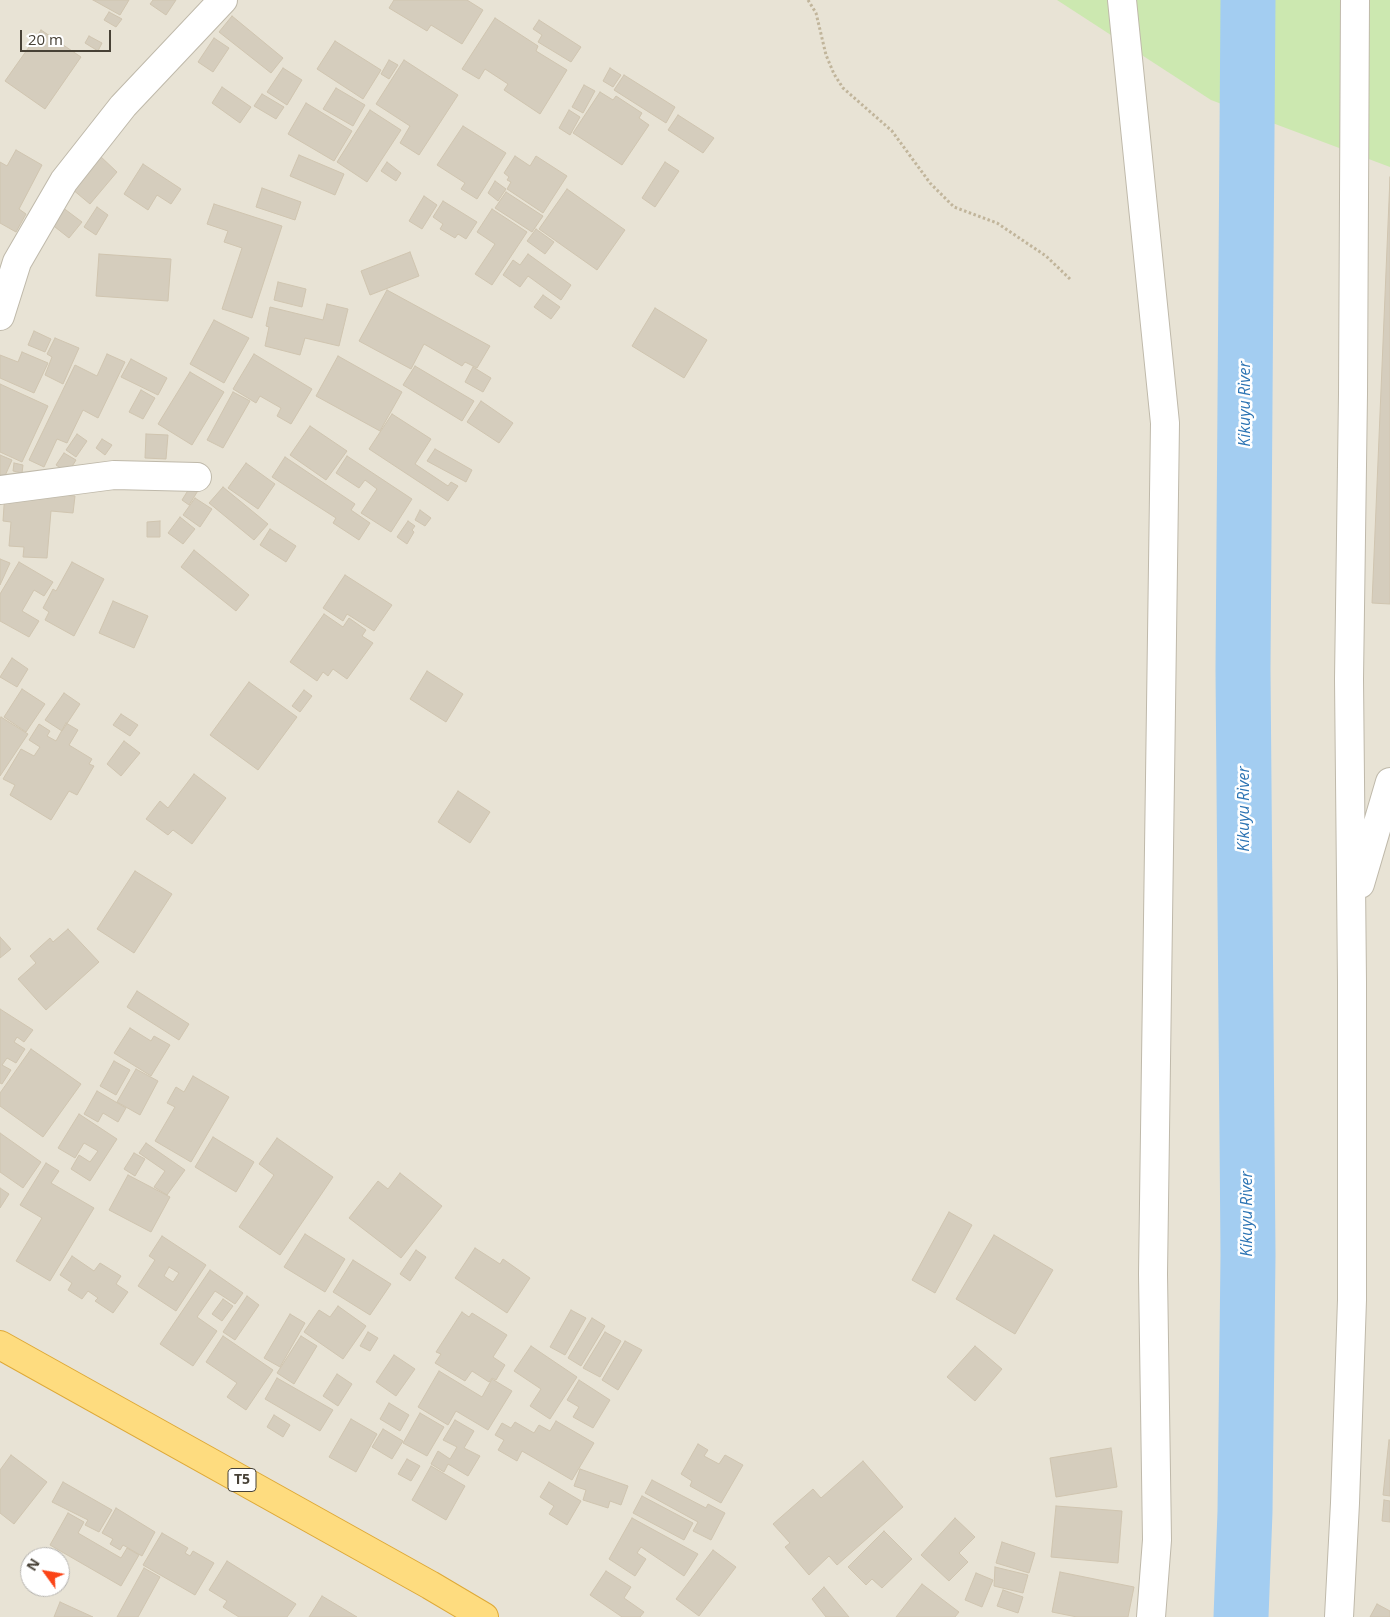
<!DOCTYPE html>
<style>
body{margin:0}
#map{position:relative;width:1390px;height:1617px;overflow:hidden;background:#f4f1e7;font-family:"Open Sans",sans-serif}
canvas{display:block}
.north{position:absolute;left:20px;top:1547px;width:50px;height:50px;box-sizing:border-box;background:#fff;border:1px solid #b5b3af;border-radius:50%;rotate:302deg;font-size:14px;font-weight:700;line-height:20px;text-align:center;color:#474136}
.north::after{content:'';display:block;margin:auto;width:18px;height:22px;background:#fb4417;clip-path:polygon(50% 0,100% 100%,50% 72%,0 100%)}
.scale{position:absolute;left:20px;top:30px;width:91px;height:22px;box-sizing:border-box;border:2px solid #474136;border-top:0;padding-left:6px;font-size:15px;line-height:18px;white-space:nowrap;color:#474136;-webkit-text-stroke:4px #fff;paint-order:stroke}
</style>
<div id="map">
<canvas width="1390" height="1617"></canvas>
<div class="north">N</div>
<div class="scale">20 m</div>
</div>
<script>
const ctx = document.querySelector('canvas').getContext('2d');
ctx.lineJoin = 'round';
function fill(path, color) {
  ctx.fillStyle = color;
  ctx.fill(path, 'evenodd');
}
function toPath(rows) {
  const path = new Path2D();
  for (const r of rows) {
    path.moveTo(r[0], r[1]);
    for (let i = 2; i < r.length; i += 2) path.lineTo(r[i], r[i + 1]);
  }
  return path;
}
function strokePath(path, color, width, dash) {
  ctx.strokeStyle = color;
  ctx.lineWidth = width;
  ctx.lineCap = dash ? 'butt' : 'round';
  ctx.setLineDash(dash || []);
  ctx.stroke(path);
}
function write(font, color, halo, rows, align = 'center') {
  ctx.font = font + ' "Open Sans",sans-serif';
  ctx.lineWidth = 5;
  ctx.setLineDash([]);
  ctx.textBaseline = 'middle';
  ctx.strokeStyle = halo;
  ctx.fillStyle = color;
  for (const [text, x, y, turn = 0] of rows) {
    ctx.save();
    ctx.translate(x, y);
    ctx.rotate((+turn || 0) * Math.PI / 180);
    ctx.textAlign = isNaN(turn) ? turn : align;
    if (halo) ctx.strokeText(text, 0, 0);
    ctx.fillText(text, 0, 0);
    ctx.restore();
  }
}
fill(toPath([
 [0,0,1390,0,1390,1617,0,1617],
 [30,1557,60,1557,60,1587,30,1587]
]), '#e8e3d5');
fill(toPath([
 [1057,0,1390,0,1390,167,1211,100]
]), '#cce8b0');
strokePath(toPath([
 [1241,1617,1245,1512,1248,1255,1243,669,1248,0]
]), '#a3cdf1', 55);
const building = toPath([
 [93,0,129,0,120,15,93,0],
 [153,0,176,0,166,15,150,4,153,0],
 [394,0,467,0,483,10,462,44,431,25,427,31,389,8,394,0],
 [109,12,122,19,116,27,104,20,109,12],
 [232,16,283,58,271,73,219,32,232,16],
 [495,18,538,46,536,51,567,70,540,114,504,90,508,84,485,69,479,79,462,69,495,18],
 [539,20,581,47,571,62,538,42,542,35,533,29,539,20],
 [41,30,81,57,45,109,5,81,41,30],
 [89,36,102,43,98,51,85,43,89,36],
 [214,38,229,48,213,72,198,62,214,38],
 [335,41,381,70,363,99,317,69,335,41],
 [389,60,398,65,389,79,381,74,389,60],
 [404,60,458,95,419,155,400,143,410,126,376,104,404,60],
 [283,68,302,80,287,105,267,92,283,68],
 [610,68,621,75,613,87,603,81,610,68],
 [624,75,675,107,666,123,614,90,624,75],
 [584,85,595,91,583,113,572,107,584,85],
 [222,87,251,107,240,123,212,103,222,87],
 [336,88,365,105,353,126,323,109,336,88],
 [600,92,613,100,616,96,642,113,639,118,649,125,622,165,573,133,600,92],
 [262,94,284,107,276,119,254,106,262,94],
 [306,103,352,131,334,161,288,134,306,103],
 [370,110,401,130,367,182,337,162,370,110],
 [569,110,580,117,570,135,559,128,569,110],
 [678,115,714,138,703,153,668,130,678,115],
 [463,126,506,153,477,199,461,189,465,183,437,165,463,126],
 [16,150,42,165,19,209,26,214,16,232,0,223,0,162,7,166,16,150],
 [299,155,344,174,335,195,290,176,299,155],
 [100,156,117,172,90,204,72,189,100,156],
 [515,156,530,166,536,156,567,176,543,213,507,189,511,182,507,180,509,177,504,173,515,156],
 [387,162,401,173,396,181,381,171,387,162],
 [665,162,679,171,655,207,642,198,665,162],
 [143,164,181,189,171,204,157,195,148,210,124,194,143,164],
 [1390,177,1390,604,1372,603,1390,177],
 [495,181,506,189,498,201,488,193,495,181],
 [262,188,301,202,295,220,256,207,262,188],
 [567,189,625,230,597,270,539,229,567,189],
 [506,192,543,216,532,232,495,208,506,192],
 [424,196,437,205,422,229,409,221,424,196],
 [443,201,477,222,466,239,458,234,455,238,440,229,443,224,433,217,443,201],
 [214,204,282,226,252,318,222,309,242,248,224,242,228,231,207,224,214,204],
 [62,207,82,222,69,238,50,223,62,207],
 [97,207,108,215,96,235,84,227,97,207],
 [492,209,527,232,492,285,475,274,495,244,477,232,492,209],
 [536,229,554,242,545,254,527,241,536,229],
 [410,252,419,276,370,295,361,271,410,252],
 [99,254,171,259,168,301,96,296,99,254],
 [528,254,571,285,561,300,528,276,520,287,503,275,513,260,520,265,528,254],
 [278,282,306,289,302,307,274,300,278,282],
 [387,290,490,346,477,368,465,362,462,366,424,344,411,369,359,341,387,290],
 [543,295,560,307,551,319,534,307,543,295],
 [327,304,348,309,339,346,305,338,300,355,265,346,269,327,266,326,270,307,323,320,327,304],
 [655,308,707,340,684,378,632,346,655,308],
 [214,320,249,338,224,383,190,364,214,320],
 [34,331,51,339,45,352,28,345,34,331],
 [55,338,79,348,63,384,45,375,52,357,47,354,55,338],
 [22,352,48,363,34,393,0,378,0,355,18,362,22,352],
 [107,354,125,362,98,418,83,410,67,443,57,439,44,467,29,460,75,365,97,376,107,354],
 [254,354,312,389,291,424,277,416,281,408,260,396,256,403,233,389,254,354],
 [338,356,402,392,380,431,316,396,338,356],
 [131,359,167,378,158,395,121,377,131,359],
 [415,366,474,401,462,421,403,385,415,366],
 [473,367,491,378,483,392,465,382,473,367],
 [190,372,224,392,192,445,158,424,190,372],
 [0,384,48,406,22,462,0,452,0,384],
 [141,390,155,398,143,419,129,412,141,390],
 [233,392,250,401,223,448,207,440,233,392],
 [481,401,513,423,499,443,467,422,481,401],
 [392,414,431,439,415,464,448,486,451,482,458,486,448,501,369,449,392,414],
 [310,426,347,451,326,480,290,455,310,426],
 [77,434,87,441,76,457,66,450,77,434],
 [146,434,168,435,166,459,145,458,146,434],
 [102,439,112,445,105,455,96,448,102,439],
 [435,449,472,470,466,482,427,461,435,449],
 [64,453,76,460,68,473,56,465,64,453],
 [0,455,12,460,0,487,0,455],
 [347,456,412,499,391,532,361,513,377,489,365,480,359,488,336,473,347,456],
 [285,457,355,504,351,510,370,523,359,540,333,523,336,518,272,477,285,457],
 [14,463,23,465,22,473,13,471,14,463],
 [246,463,275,484,258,509,228,488,246,463],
 [192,484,199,489,189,505,182,500,192,484],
 [223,487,268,524,254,540,209,503,223,487],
 [5,491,75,496,73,513,51,511,47,558,23,557,24,547,9,546,11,522,3,521,5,491],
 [195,498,212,509,200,527,183,515,195,498],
 [420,510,431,518,425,526,415,520,420,510],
 [180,517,195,529,183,544,168,533,180,517],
 [160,521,160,537,147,537,147,522,160,521],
 [408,521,415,526,412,530,414,532,407,544,397,537,408,521],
 [270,529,296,546,286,562,260,545,270,529],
 [194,550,249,595,236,611,181,567,194,550],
 [0,559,10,563,0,585,0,559],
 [19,562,53,582,44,596,34,590,22,611,39,621,29,637,0,621,0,594,19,562],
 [72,562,104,579,74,636,45,620,49,612,43,608,53,589,56,591,72,562],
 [345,575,392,605,374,631,347,614,343,621,323,608,345,575],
 [113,601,148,616,134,648,99,633,113,601],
 [324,614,343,627,349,618,366,630,362,636,373,643,347,679,333,669,328,676,323,672,317,681,290,662,324,614],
 [12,658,28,669,17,687,0,677,12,658],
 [427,671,463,694,446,722,410,699,427,671],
 [249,682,297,717,258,770,210,735,249,682],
 [22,689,45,704,26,732,4,717,22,689],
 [304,690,312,696,300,712,292,706,304,690],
 [64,693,80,704,62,731,45,720,64,693],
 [121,714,138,725,130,736,113,725,121,714],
 [1,717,28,734,0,776,0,719,1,717],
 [66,723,78,730,69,745,92,759,89,764,94,766,77,795,69,791,51,820,10,795,15,785,3,779,21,749,34,756,40,747,29,740,39,724,50,731,47,736,56,741,66,723],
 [124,741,140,753,121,776,107,764,124,741],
 [194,774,226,798,192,844,173,830,168,835,146,819,160,801,168,808,194,774],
 [458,791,490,812,470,843,438,822,458,791],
 [135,871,172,894,134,953,97,929,135,871],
 [68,929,99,962,46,1010,18,979,36,963,30,956,50,938,53,942,68,929],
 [0,937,11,949,0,958,0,937],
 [137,991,189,1024,179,1040,127,1007,137,991],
 [0,1009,33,1030,24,1042,17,1037,14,1042,25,1049,16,1063,7,1058,2,1065,11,1070,2,1084,0,1083,0,1009],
 [130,1028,151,1041,154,1036,170,1045,151,1076,114,1053,130,1028],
 [31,1049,81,1084,43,1137,0,1106,0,1093,31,1049],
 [114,1061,130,1070,116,1095,100,1086,114,1061],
 [136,1069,158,1081,140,1115,117,1102,136,1069],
 [193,1076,229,1097,191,1162,155,1141,175,1107,167,1103,176,1087,184,1092,193,1076],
 [97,1091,126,1108,118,1122,103,1113,98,1122,84,1114,97,1091],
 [79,1114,117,1139,90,1181,71,1169,79,1155,90,1162,98,1151,84,1143,75,1158,58,1148,79,1114],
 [0,1133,41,1162,23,1188,0,1172,0,1133],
 [213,1137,254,1162,236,1192,195,1167,213,1137],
 [277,1138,333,1177,280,1255,239,1227,274,1175,259,1164,277,1138],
 [146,1143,185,1170,167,1195,154,1187,165,1171,139,1153,146,1143],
 [134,1153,145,1159,135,1176,124,1169,134,1153],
 [46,1163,59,1171,51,1183,94,1208,50,1281,16,1261,42,1218,20,1205,46,1163],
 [400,1173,442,1206,401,1258,349,1218,378,1181,388,1189,400,1173],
 [128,1175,170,1197,151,1232,109,1210,128,1175],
 [0,1188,9,1194,0,1208,0,1188],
 [949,1212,972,1225,935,1293,912,1280,949,1212],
 [305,1234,345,1259,325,1292,284,1267,305,1234],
 [994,1235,1053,1270,1015,1334,956,1299,994,1235],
 [162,1236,206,1265,176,1311,138,1286,155,1260,149,1256,162,1236],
 [169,1267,179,1273,173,1282,164,1276,169,1267],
 [475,1248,500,1264,503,1259,530,1278,507,1313,455,1278,475,1248],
 [416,1250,426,1257,410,1281,400,1274,416,1250],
 [72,1256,94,1271,100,1263,121,1276,116,1284,128,1292,113,1313,95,1301,98,1298,88,1291,82,1299,68,1290,72,1283,60,1275,72,1256],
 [353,1260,391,1284,370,1315,333,1292,353,1260],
 [210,1270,243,1293,235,1304,215,1291,197,1317,217,1331,193,1366,160,1344,210,1270],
 [247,1296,259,1305,235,1340,223,1332,247,1296],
 [223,1299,233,1306,222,1321,212,1314,223,1299],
 [338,1306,366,1326,343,1359,304,1332,319,1310,330,1317,338,1306],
 [571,1310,586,1318,565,1355,550,1347,571,1310],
 [462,1312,469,1317,472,1313,507,1335,493,1357,505,1365,496,1380,492,1378,489,1382,472,1371,465,1381,435,1363,441,1354,436,1352,462,1312],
 [290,1314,305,1323,280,1367,264,1358,290,1314],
 [592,1318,605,1326,581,1366,568,1358,592,1318],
 [368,1332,378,1338,370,1351,360,1346,368,1332],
 [605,1332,621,1341,600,1377,583,1368,605,1332],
 [223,1336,273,1370,246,1410,227,1397,237,1383,206,1362,223,1336],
 [301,1336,317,1346,294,1384,277,1373,301,1336],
 [625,1341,642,1350,618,1390,602,1380,625,1341],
 [531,1346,577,1377,550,1419,530,1406,541,1389,514,1371,531,1346],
 [975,1346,1002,1369,975,1401,947,1377,975,1346],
 [394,1355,415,1369,396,1396,376,1382,394,1355],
 [439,1371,482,1397,492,1379,512,1391,488,1430,456,1411,448,1425,418,1407,439,1371],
 [337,1374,352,1384,338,1406,323,1396,337,1374],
 [277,1378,333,1410,320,1431,265,1399,277,1378],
 [579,1380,610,1400,593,1428,573,1417,579,1407,567,1400,579,1380],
 [389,1403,409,1415,400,1431,380,1419,389,1403],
 [420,1413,444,1427,427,1456,403,1443,420,1413],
 [274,1415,290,1425,283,1437,267,1427,274,1415],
 [351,1419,377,1434,356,1472,329,1457,351,1419],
 [455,1420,474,1431,464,1448,480,1456,468,1476,448,1464,444,1472,431,1464,438,1451,450,1459,457,1447,443,1440,455,1420],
 [556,1421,594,1443,572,1480,522,1451,517,1461,498,1450,504,1440,495,1435,502,1423,511,1428,515,1422,534,1433,539,1425,550,1431,556,1421],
 [383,1429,403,1441,392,1459,372,1447,383,1429],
 [1389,1440,1390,1440,1390,1496,1383,1495,1389,1440],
 [698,1444,708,1450,704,1456,719,1464,725,1455,743,1465,721,1503,690,1486,692,1481,681,1474,698,1444],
 [1111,1448,1117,1487,1056,1497,1050,1458,1111,1448],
 [11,1455,47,1482,14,1524,0,1513,0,1470,11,1455],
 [407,1459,420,1466,411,1481,398,1474,407,1459],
 [863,1461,903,1507,837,1565,829,1556,809,1575,785,1547,790,1543,773,1524,813,1489,821,1498,863,1461],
 [431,1466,465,1486,446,1520,412,1500,431,1466],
 [580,1469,628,1486,621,1505,610,1501,608,1508,583,1500,586,1490,574,1486,580,1469],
 [652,1480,706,1508,708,1504,725,1513,711,1540,693,1531,698,1522,645,1493,652,1480],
 [63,1482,112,1510,99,1532,85,1525,88,1520,52,1502,63,1482],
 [549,1482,581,1501,567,1525,549,1514,554,1506,540,1497,549,1482],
 [642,1496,693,1523,684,1540,633,1513,642,1496],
 [1384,1500,1390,1501,1390,1522,1382,1521,1384,1500],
 [1056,1506,1122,1511,1118,1563,1051,1557,1056,1506],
 [116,1508,155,1532,142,1556,123,1545,120,1550,110,1544,113,1539,102,1533,116,1508],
 [68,1513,84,1522,78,1533,121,1558,127,1548,139,1555,121,1586,50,1545,68,1513],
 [632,1518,698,1554,684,1576,641,1547,637,1553,646,1559,635,1576,609,1559,632,1518],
 [955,1518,975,1537,959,1553,968,1562,949,1581,921,1555,955,1518],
 [884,1531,912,1559,882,1588,872,1579,866,1585,848,1567,884,1531],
 [162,1533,188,1548,185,1553,190,1556,193,1551,214,1563,195,1595,143,1565,162,1533],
 [1002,1542,1035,1553,1029,1573,996,1563,1002,1542],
 [713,1550,736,1567,699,1616,676,1599,713,1550],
 [227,1561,296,1604,287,1617,239,1617,223,1607,227,1601,209,1590,227,1561],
 [995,1567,1028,1575,1023,1593,994,1586,995,1567],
 [144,1568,160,1577,138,1617,117,1617,144,1568],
 [606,1571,631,1587,624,1598,644,1612,640,1617,622,1617,590,1595,606,1571],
 [1060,1572,1134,1587,1128,1617,1077,1617,1052,1612,1060,1572],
 [976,1573,993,1580,982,1607,965,1600,976,1573],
 [922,1584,959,1612,955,1617,896,1617,922,1584],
 [824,1587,849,1617,826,1617,812,1599,824,1587],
 [1003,1590,1023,1597,1018,1613,997,1606,1003,1590],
 [322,1596,357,1617,309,1617,322,1596],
 [60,1602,93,1617,54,1617,60,1602],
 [1377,1604,1390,1611,1390,1617,1370,1617,1377,1604]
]);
fill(building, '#d5cdbd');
strokePath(building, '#d0c5b0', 1);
const minor = toPath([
 [1122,0,1165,423,1153,1274,1157,1540,1151,1617],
 [0,316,17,262,64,181,123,106,223,0],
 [0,490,114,475,197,477],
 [1360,884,1390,782],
 [1339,1617,1345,1503,1352,1300,1352,982,1349,679,1353,394,1355,0]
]);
const trunk = toPath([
 [0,1345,430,1585,484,1617]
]);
strokePath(minor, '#bfb9aa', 30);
strokePath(trunk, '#dea937', 30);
strokePath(toPath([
 [808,0,816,13,826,55,834,74,843,88,892,131,930,183,954,207,997,223,1046,256,1070,279]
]), '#c1b59b', 3, [2.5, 2.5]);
strokePath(minor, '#fff', 28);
strokePath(trunk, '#fedc7f', 28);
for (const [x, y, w] of [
 [242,1480,28]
]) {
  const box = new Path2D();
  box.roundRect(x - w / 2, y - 11.5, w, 23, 4);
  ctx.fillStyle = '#fff';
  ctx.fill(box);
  strokePath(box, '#474136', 1);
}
write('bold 14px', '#474136', null, [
 ["T5",242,1480]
]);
write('italic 16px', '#2e75b4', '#fff', [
 ["Kikuyu River",1245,404,-90],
 ["Kikuyu River",1244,809,-90],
 ["Kikuyu River",1247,1214,-90]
]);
</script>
